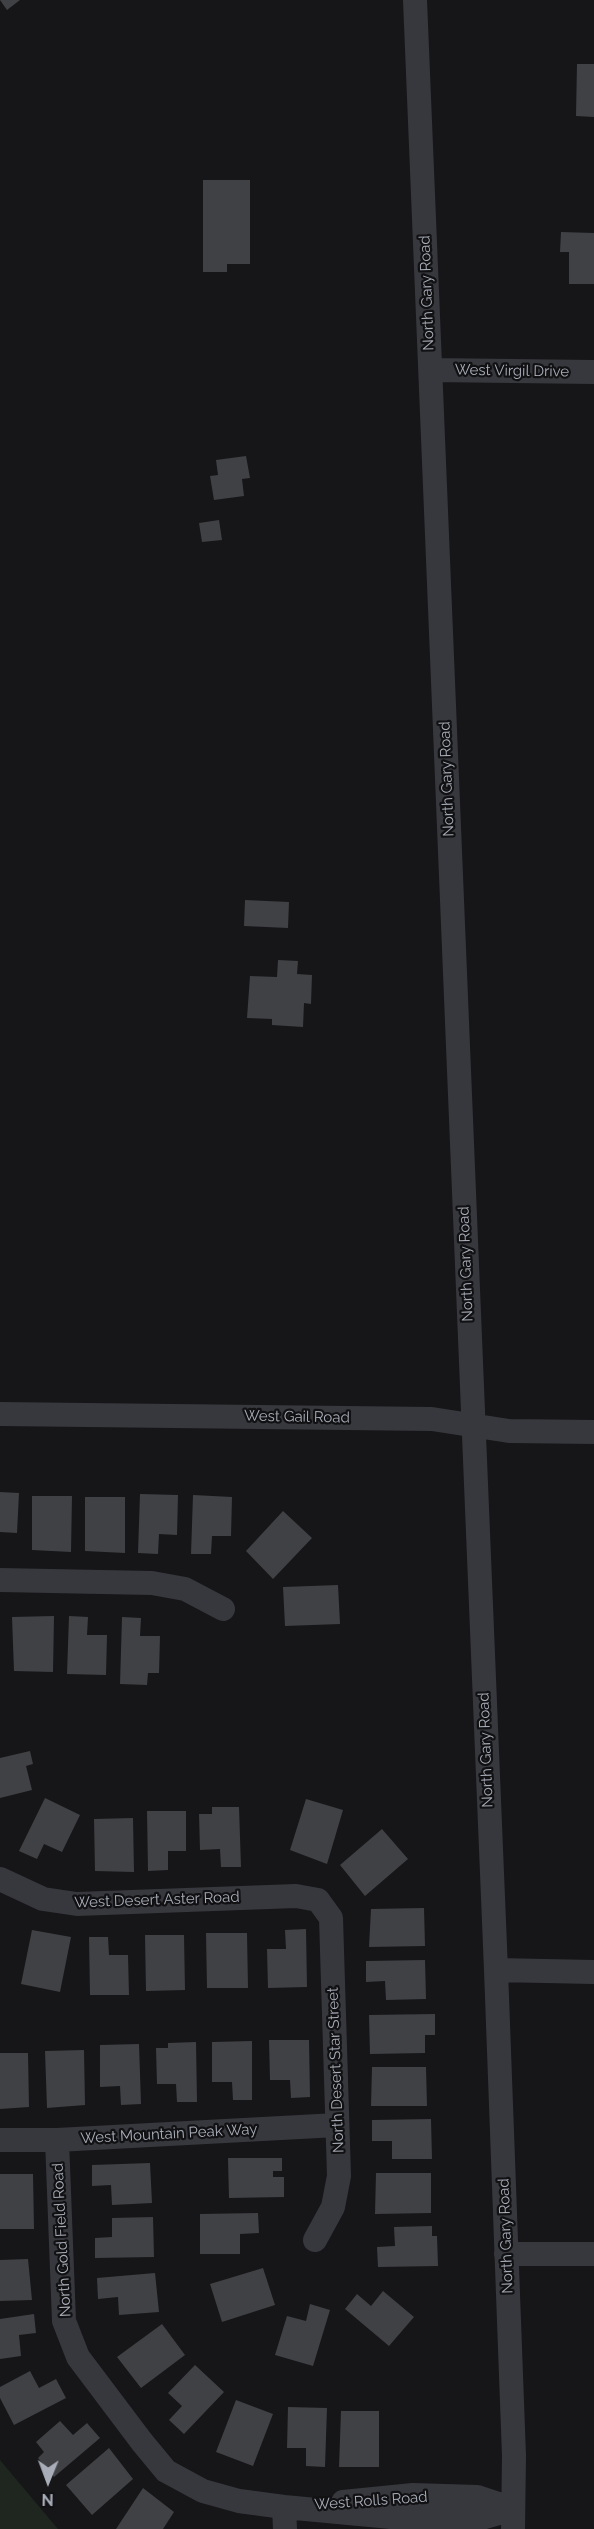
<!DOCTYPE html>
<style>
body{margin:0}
#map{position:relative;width:594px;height:2529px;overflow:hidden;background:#161618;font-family:Raleway,sans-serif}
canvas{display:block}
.north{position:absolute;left:18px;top:2451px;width:60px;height:60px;-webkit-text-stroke:4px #111113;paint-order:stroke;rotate:181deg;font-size:16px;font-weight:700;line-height:24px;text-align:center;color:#a8adb8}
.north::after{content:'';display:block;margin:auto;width:21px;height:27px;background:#a8adb8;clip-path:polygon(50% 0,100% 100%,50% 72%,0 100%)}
</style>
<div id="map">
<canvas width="594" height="2529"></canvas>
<div class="north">N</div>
</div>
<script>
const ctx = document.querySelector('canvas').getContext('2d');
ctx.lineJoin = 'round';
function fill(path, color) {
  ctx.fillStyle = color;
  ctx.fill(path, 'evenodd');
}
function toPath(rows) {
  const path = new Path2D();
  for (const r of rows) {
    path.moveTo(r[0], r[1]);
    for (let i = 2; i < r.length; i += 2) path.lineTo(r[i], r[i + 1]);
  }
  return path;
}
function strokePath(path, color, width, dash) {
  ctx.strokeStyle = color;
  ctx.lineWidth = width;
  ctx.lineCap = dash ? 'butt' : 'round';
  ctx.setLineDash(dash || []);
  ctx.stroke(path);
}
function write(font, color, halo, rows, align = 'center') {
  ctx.font = font + ' Raleway,sans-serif';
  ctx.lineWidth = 4.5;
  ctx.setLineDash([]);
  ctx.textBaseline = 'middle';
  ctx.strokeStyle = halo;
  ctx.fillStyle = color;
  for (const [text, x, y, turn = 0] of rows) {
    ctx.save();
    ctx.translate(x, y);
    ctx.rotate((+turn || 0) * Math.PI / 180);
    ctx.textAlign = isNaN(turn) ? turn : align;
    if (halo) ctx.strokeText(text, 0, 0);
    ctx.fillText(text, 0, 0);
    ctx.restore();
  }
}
fill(toPath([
 [0,2460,58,2529,0,2529]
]), '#1e261f');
fill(toPath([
 [0,0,20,0,7,10],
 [577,64,594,64,594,117,576,116],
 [203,180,250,180,250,264,227,264,227,272,203,272],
 [561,232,594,233,594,284,569,284,569,252,560,252],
 [246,456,250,478,242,479,244,496,214,500,210,476,218,475,216,460],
 [219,520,222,540,202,542,199,523],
 [245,900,289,902,288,928,244,926],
 [278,960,298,961,297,974,312,975,311,1004,304,1003,303,1027,272,1025,272,1019,247,1018,250,976,277,977],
 [0,1492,19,1493,17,1533,0,1532],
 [140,1494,178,1495,177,1535,159,1534,158,1554,138,1553],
 [193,1495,232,1497,231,1536,212,1536,211,1554,191,1554],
 [32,1496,72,1496,71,1552,32,1550],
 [85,1497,125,1497,125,1553,85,1551],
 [283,1511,312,1538,273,1579,246,1551],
 [338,1585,340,1624,285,1626,283,1587],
 [54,1616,53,1672,14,1671,12,1617],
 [69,1616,88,1617,87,1635,107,1635,106,1675,67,1674],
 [122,1617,141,1618,140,1636,160,1636,159,1673,148,1673,147,1685,120,1684],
 [30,1751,33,1764,26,1766,32,1790,0,1798,0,1758],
 [45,1798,80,1815,62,1852,44,1844,37,1859,19,1851],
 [306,1799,343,1810,327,1864,290,1850],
 [212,1807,239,1807,241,1867,221,1867,220,1849,200,1850,199,1814,212,1814],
 [147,1811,186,1811,186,1851,168,1851,168,1870,148,1871],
 [133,1818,134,1872,95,1871,94,1819],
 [382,1829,408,1859,365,1896,340,1865],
 [424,1908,425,1946,369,1947,371,1909],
 [306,1929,307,1987,268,1988,267,1949,286,1949,285,1930],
 [32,1930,71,1937,60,1992,21,1984],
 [206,1933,247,1933,248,1988,207,1988],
 [145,1935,184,1935,185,1990,146,1991],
 [89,1937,108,1937,109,1955,128,1955,129,1995,90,1995],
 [425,1960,426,1999,386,2000,385,1981,366,1982,366,1961],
 [435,2014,435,2035,425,2035,425,2053,370,2054,369,2015],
 [269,2040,309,2040,310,2097,291,2098,290,2080,270,2080],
 [252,2041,252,2100,233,2100,232,2082,212,2082,212,2042],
 [196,2042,197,2102,177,2102,176,2084,157,2084,156,2048,168,2048,168,2043],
 [139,2044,141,2104,121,2105,120,2086,100,2087,100,2045],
 [84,2050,85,2105,47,2108,45,2051],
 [0,2053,28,2053,29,2107,0,2109],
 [372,2067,426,2067,427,2106,371,2106],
 [431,2119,432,2159,392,2159,392,2141,372,2141,372,2120],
 [228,2158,282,2158,282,2171,273,2171,273,2177,284,2177,284,2197,229,2198],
 [150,2163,152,2203,112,2205,111,2185,92,2186,92,2165],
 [376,2173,431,2173,431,2213,375,2214],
 [0,2174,33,2174,34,2229,0,2229],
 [258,2213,259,2233,240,2234,240,2254,200,2254,200,2214],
 [153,2217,154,2257,95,2258,95,2238,112,2237,112,2218],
 [432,2226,432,2236,437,2236,438,2266,378,2267,377,2247,395,2246,394,2227],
 [28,2259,32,2300,0,2301,0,2260],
 [263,2268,275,2305,222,2322,210,2284],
 [155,2273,159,2312,119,2315,118,2297,98,2299,97,2278],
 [383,2291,414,2317,389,2346,345,2309,357,2294,371,2306],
 [310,2304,330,2310,313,2366,275,2355,287,2316,306,2321],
 [34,2314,36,2333,19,2335,21,2356,0,2359,0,2319],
 [162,2324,185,2355,141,2388,117,2357],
 [195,2365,224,2392,184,2434,169,2420,182,2406,168,2393],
 [30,2371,39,2388,56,2379,66,2398,14,2425,0,2398,0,2387],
 [236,2400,273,2414,253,2466,216,2452],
 [288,2407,327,2408,325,2467,306,2466,306,2448,287,2448],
 [341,2411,379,2411,379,2467,339,2467],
 [60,2421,73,2435,87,2423,100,2438,54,2477,38,2458,44,2452,36,2442],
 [109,2448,133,2479,92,2515,66,2485],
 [143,2488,174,2512,163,2529,116,2529]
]), '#404145');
strokePath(toPath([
 [415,0,496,1970,514,2456,513,2529],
 [431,370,594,372],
 [0,1414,432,1419,509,1431,594,1432],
 [0,1580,152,1583,185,1589,223,1609],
 [0,1879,43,1899,77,1904,296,1896,318,1900,331,1918,339,2176,333,2207,315,2240],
 [496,1970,594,1972],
 [0,2140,57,2140,337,2125],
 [57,2140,64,2321,78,2357,142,2442,166,2471,203,2491,239,2501,284,2507,412,2519,478,2519,513,2509],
 [506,2254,594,2254],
 [343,2502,413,2495,477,2497,513,2509],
 [284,2507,285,2529]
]), '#37383d', 24);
write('15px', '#a8adb8', '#111113', [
 ["North Gary Road",427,293,-92],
 ["West Virgil Drive",512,371,1],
 ["North Gary Road",447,779,-92],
 ["North Gary Road",466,1264,-92],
 ["West Gail Road",297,1417,1],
 ["North Gary Road",486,1750,-92],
 ["West Desert Aster Road",157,1900,-2],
 ["North Desert Star Street",336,2070,-92],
 ["West Mountain Peak Way",169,2134,-3],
 ["North Gary Road",506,2236,-92],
 ["North Gold Field Road",62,2240,-93],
 ["West Rolls Road",371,2501,-4]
]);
</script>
